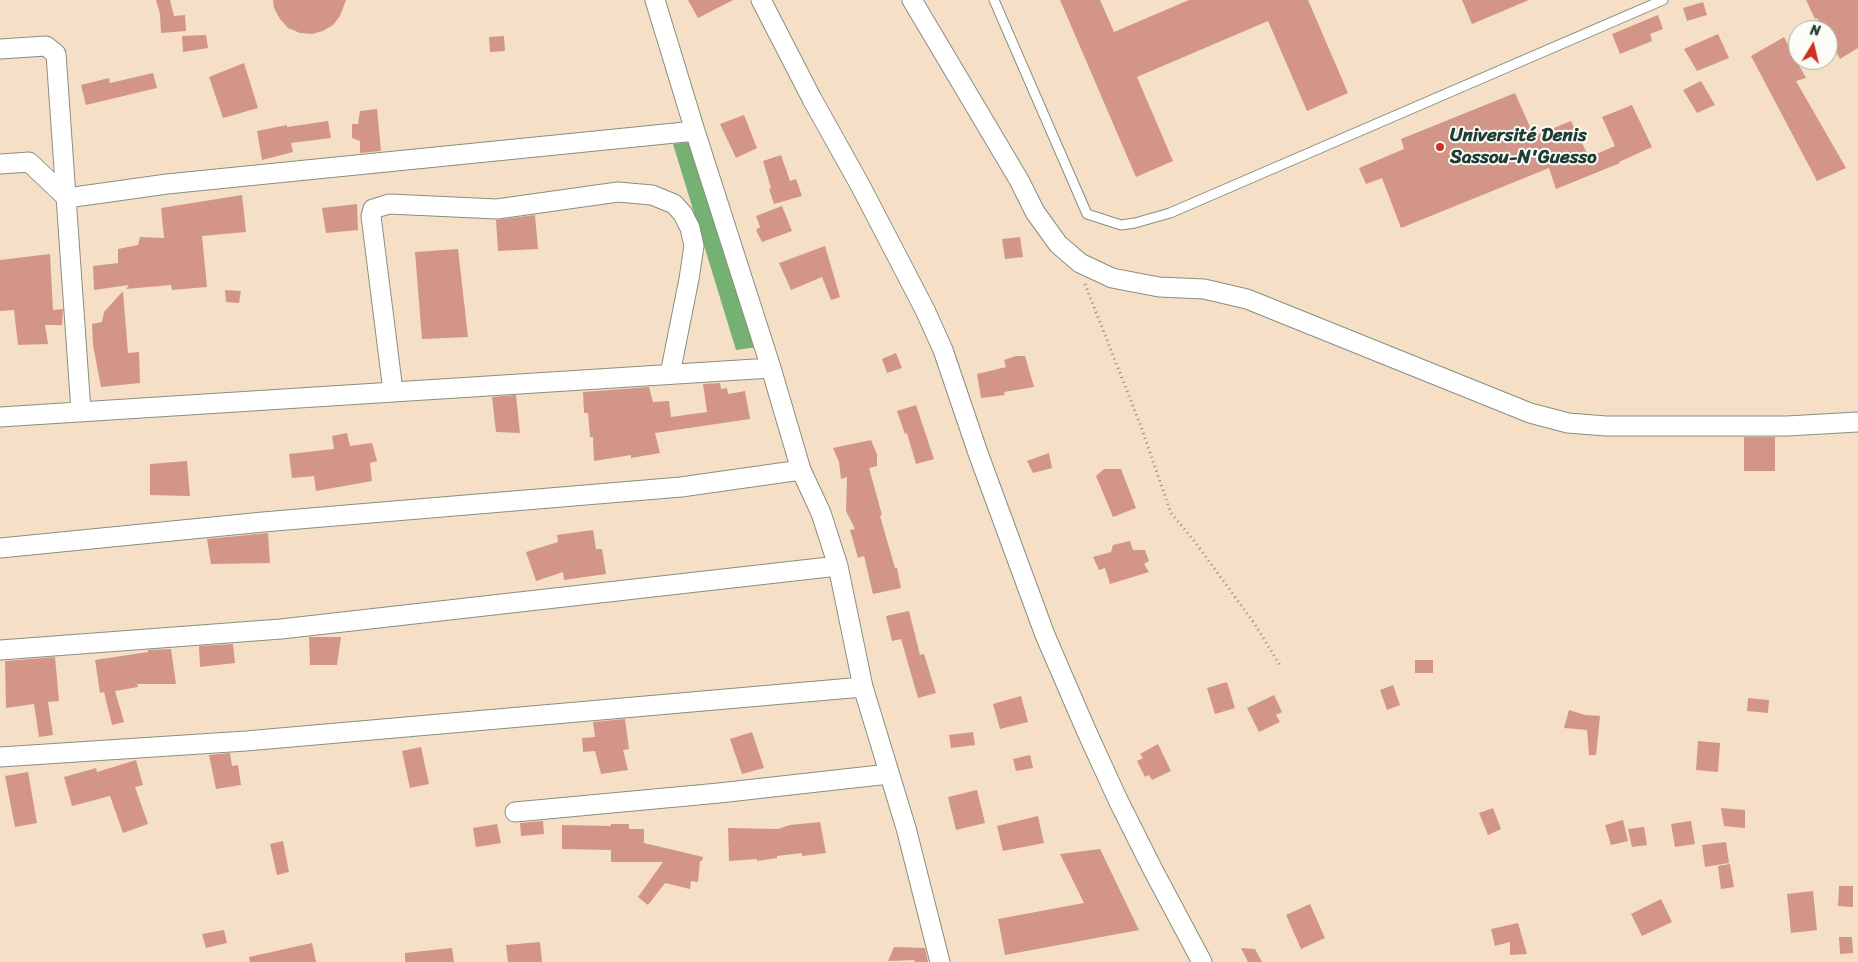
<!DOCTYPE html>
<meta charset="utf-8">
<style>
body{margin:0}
#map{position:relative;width:1858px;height:962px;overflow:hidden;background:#f5e0c7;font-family:Sriracha,sans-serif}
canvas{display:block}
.north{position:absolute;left:1788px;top:20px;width:50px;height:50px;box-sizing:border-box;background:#fdfcf7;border:1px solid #a4b0a9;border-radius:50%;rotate:9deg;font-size:14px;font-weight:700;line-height:20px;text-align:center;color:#1f3d34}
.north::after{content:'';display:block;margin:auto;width:18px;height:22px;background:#c8321e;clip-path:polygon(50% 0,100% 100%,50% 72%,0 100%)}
</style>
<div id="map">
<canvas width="1858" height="962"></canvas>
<div class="north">N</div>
</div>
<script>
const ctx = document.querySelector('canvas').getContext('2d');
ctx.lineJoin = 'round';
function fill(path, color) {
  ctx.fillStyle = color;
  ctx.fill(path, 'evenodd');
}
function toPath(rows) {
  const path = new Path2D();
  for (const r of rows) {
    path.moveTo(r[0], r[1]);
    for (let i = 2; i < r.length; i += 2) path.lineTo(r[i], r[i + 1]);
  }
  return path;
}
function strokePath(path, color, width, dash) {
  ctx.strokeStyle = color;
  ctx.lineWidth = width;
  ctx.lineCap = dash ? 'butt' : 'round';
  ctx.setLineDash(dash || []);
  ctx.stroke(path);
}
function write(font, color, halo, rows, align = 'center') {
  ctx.font = font + ' Sriracha,sans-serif';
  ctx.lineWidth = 4;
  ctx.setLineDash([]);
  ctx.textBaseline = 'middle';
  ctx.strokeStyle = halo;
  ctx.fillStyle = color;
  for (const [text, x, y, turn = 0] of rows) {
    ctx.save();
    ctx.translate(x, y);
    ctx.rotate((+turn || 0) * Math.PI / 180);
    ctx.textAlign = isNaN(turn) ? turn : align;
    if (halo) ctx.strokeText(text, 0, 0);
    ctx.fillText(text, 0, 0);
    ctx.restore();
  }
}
fill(toPath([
 [691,142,758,347,736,350,673,144]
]), '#74b172');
fill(toPath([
 [156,0,170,0,174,16,185,15,186,31,161,33,160,14],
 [273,0,346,0,340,16,333,25,323,31,312,34,300,33,288,28,280,19,274,8],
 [688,0,733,0,698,18],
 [1060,0,1100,0,1114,32,1189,0,1308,0,1348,93,1307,111,1268,21,1137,77,1173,161,1136,177],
 [1462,0,1529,0,1472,24],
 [1806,0,1858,0,1858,48,1840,59,1828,38,1828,30,1823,30,1817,18,1815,19],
 [1703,2,1707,15,1687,21,1683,8],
 [1658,15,1663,29,1650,34,1652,41,1620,54,1612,34],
 [1718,34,1729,58,1697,71,1684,49],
 [206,35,208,48,183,52,182,36],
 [504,36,505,51,490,52,489,37],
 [1784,37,1806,78,1796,81,1846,168,1817,181,1751,56],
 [244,63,258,108,223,118,209,77],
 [153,73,157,88,86,105,81,85,109,78,110,83],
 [1701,81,1715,105,1697,113,1683,90],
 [1515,93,1534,136,1571,121,1589,157,1615,146,1602,117,1632,105,1652,147,1619,162,1620,163,1556,189,1549,168,1401,228,1382,178,1366,184,1359,168,1404,149,1401,139],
 [377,109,381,151,360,153,360,141,352,138,352,124,358,124,360,111],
 [744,115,757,148,736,158,720,124],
 [328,121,331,138,291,143,293,152,262,160,257,131,287,125,287,127],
 [781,155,790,181,796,179,802,196,774,204,769,189,771,188,763,161],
 [242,195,246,232,202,236,207,287,172,290,171,285,126,289,129,285,94,290,93,266,118,263,118,249,138,245,140,237,164,238,161,208],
 [357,204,358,230,326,233,322,208],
 [782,206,792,231,762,242,756,230,760,227,756,216],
 [535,215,538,249,498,251,496,220],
 [1020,237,1023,257,1005,259,1002,239],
 [825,246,840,297,831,300,822,277,791,290,779,263],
 [458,249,468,337,422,339,415,252],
 [50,254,53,310,63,309,62,325,45,325,48,344,18,345,14,310,0,311,0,260],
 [225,290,241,291,239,303,226,302],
 [123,291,128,353,139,352,140,383,101,387,93,345,92,324,102,322,104,312],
 [896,353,902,368,887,373,882,359],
 [1016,356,1025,356,1034,387,1004,392,1005,395,981,398,977,374,1006,367,1004,360],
 [720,383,721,389,727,388,728,394,745,391,750,419,655,433,660,453,631,458,631,455,594,461,593,437,590,437,588,413,584,413,583,392,649,387,653,402,669,401,671,417,707,412,703,384],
 [516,395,520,433,496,432,492,397],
 [916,405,934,459,916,464,907,433,905,434,897,411],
 [347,433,350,446,372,443,377,461,370,463,372,481,316,491,314,476,292,478,289,454,334,449,332,436],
 [1744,437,1775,437,1775,471,1744,471],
 [871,440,877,454,877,466,869,468,882,515,880,516,895,568,897,568,901,588,873,594,864,556,858,558,850,530,855,529,846,511,847,477,841,479,839,462,833,448],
 [1049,453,1052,468,1033,473,1027,461],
 [187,461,190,496,150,495,150,464],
 [1104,469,1121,469,1136,508,1113,517,1096,476],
 [593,530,596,549,602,549,606,574,564,580,563,572,536,581,526,552,558,542,557,535],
 [268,533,270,563,211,564,207,539],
 [1130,541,1133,550,1145,550,1149,561,1144,564,1149,572,1110,584,1105,568,1099,570,1093,557,1111,552,1113,545],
 [909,611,920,655,924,654,936,693,918,698,901,639,892,641,886,616],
 [309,637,341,637,337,665,310,665],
 [233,644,235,663,200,667,199,646],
 [171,649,176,684,137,684,138,687,115,691,124,722,112,725,104,692,100,693,95,660,148,652,148,650],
 [55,657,59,701,48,702,53,735,39,737,34,704,6,708,5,661],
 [1415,660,1433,660,1433,673,1415,673],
 [1227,682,1235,708,1215,714,1207,688],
 [1393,685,1400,705,1387,710,1380,690],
 [1274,695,1282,712,1276,715,1280,722,1259,732,1247,708],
 [1021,696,1028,722,1000,729,993,704],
 [1748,698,1769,700,1768,713,1747,711],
 [1569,710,1585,715,1600,716,1596,755,1589,755,1587,730,1564,728],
 [625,719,629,749,623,750,628,770,601,774,595,751,583,752,582,738,595,737,593,722],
 [752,732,764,768,742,774,730,739],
 [973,732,975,745,951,748,949,735],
 [1698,741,1720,743,1718,772,1696,770],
 [1158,744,1171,771,1152,780,1149,775,1145,777,1137,761,1143,758,1140,754],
 [421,747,429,784,410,788,402,751],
 [230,753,232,766,238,765,241,785,216,789,209,755],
 [1030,755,1033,768,1016,771,1013,759],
 [136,760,143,785,135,787,148,824,123,833,110,796,72,806,64,777,96,768,97,772],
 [28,772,37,823,15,827,5,776],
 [977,790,985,823,956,830,948,797],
 [1493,808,1501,829,1488,835,1479,813],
 [1721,808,1745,810,1745,828,1724,826],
 [1038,816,1044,843,1003,851,997,826],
 [1623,820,1628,841,1611,845,1605,825],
 [543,821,544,834,521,836,520,823],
 [1691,821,1695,844,1675,847,1671,824],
 [820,822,826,853,802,856,802,853,777,856,777,858,757,861,757,859,729,861,728,828,778,829,790,825],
 [497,824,501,843,476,847,473,828],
 [611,824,629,824,629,829,644,829,644,843,703,857,702,861,700,861,698,882,691,881,690,889,665,883,648,905,638,897,663,862,611,862,611,850,562,849,562,825,611,826],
 [1644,827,1647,845,1632,847,1628,829],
 [283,841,289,872,277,875,270,844],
 [1726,842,1729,863,1705,867,1702,845],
 [1100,849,1139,930,1005,955,998,919,1084,903,1060,854],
 [1730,864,1734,887,1721,889,1718,866],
 [1839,886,1853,886,1853,907,1838,906],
 [1813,891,1817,930,1791,933,1787,894],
 [1661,899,1672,922,1642,936,1631,914],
 [1310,904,1325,938,1301,949,1286,915],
 [1518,923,1527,954,1510,955,1510,942,1495,946,1491,929],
 [224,930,227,943,206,948,202,934],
 [1839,937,1852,937,1853,953,1840,954],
 [540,942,542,962,508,962,506,945],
 [312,943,316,962,250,962,249,957],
 [894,947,925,948,928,962,915,962,914,960,888,961],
 [452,948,454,962,405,962,405,953],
 [1241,948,1255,949,1262,962,1248,962]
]), '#d29588');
const service = toPath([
 [994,0,1087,214,1121,225,1135,223,1170,213,1663,0]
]);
const minor = toPath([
 [655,0,695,131,771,368,801,470,821,513,838,566,863,687,906,828,940,962],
 [761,0,812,99,860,185,925,310,943,350,978,453,1045,635,1086,730,1118,800,1153,870,1202,962],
 [912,0,1019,180,1035,212,1058,244,1080,263,1112,278,1159,287,1204,289,1247,299,1530,413,1568,423,1606,426,1787,426,1858,422],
 [0,49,46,46,56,54,81,411],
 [0,164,29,162,67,198,167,184,695,131],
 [393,391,371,216,373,209,389,204,497,209,618,192,652,195,674,204,683,214,690,228,694,246,689,279,670,374],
 [0,417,771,368],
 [0,548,263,522,681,487,801,470],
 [0,650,281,629,838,566],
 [0,757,246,741,863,687],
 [515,812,719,793,889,774]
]);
strokePath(service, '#8a8e7e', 11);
strokePath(minor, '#8a8e7e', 21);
strokePath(toPath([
 [1085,284,1140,424,1171,513,1195,542,1254,623,1281,667]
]), '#8a8e7e', 3, [1, 4]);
strokePath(service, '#fff', 9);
strokePath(minor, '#fff', 19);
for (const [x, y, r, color] of [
 [1440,147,5,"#c8321e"]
]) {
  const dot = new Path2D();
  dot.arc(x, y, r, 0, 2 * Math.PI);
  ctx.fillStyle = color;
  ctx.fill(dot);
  strokePath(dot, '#fdfcf7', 2);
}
write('bold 19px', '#1f3d34', '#fdfcf7', [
 ["Université Denis",1450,136],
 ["Sassou-N'Guesso",1450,158]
], 'left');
</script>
